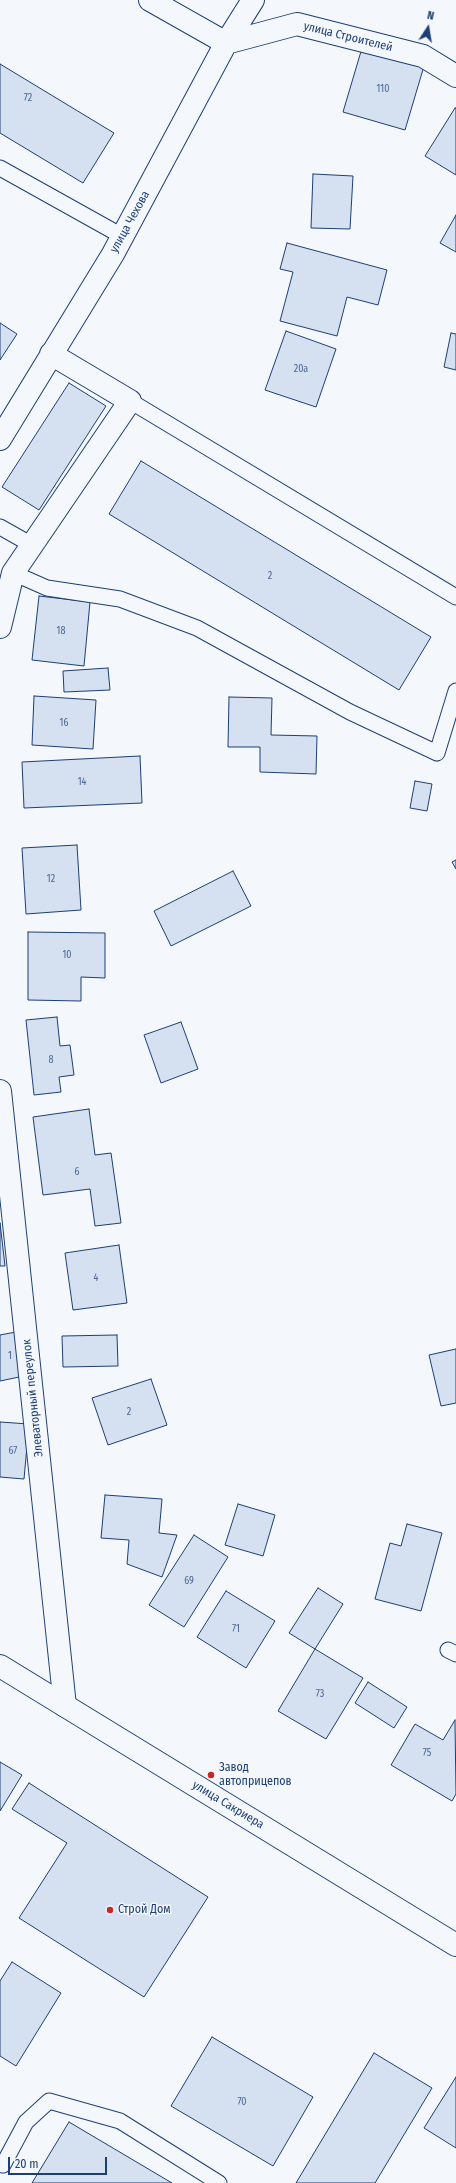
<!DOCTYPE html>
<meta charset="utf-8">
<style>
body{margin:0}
#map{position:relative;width:456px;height:2183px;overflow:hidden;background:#f4f7fb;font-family:"Fira Sans Condensed",sans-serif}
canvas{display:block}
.north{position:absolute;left:408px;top:8px;width:40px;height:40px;-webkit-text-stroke:3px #f4f7fb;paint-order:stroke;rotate:12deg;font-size:11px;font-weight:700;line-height:16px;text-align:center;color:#1d3f73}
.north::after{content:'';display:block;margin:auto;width:14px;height:18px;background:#1d3f73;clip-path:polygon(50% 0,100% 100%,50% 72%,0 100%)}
.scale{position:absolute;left:8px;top:2157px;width:99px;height:18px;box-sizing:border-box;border:2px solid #1d3f73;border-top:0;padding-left:5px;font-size:12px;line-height:14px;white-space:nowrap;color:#1d3f73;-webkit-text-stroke:3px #f4f7fb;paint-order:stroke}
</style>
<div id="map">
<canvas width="456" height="2183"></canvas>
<div class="north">N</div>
<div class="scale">20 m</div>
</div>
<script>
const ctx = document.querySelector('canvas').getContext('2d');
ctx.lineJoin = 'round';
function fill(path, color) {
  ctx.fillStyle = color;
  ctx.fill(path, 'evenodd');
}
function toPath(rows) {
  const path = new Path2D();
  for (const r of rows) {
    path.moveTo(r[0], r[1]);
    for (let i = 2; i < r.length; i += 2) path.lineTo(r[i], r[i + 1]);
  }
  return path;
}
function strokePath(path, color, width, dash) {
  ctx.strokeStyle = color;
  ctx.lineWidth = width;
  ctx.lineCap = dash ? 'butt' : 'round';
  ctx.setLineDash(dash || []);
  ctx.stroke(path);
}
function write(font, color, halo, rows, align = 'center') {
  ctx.font = font + ' "Fira Sans Condensed",sans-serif';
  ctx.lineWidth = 3;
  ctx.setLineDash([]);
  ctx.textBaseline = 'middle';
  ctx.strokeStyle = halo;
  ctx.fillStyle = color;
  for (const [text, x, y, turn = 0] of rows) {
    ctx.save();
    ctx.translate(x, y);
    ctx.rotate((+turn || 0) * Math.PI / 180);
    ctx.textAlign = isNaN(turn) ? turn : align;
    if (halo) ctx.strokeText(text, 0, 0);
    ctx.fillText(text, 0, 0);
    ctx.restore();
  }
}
const building = toPath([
 [362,48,424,66,405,130,343,112,362,48],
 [0,64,114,133,83,183,0,133,0,64],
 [455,108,456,108,456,175,425,156,455,108],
 [313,174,353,176,350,229,311,228,313,174],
 [456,215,456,252,440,243,456,215],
 [287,243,387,270,378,305,347,297,337,336,280,321,293,272,280,269,287,243],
 [0,323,17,334,0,360,0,323],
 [286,331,336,349,316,407,265,390,286,331],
 [451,333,456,334,456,370,444,367,451,333],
 [69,383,106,406,39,510,2,487,69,383],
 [141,461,431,637,399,690,109,514,141,461],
 [39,596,90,602,84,666,32,660,39,596],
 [108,668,110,690,64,692,63,671,108,668],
 [34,696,96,700,93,749,32,745,34,696],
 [229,697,272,698,271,735,317,736,316,774,260,772,260,747,228,747,229,697],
 [140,756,142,803,24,808,22,762,140,756],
 [415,781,432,784,427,811,410,808,415,781],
 [77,845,81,910,26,914,22,848,77,845],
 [456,860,456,869,452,862,456,860],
 [233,871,251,906,171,946,154,911,233,871],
 [28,932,105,933,105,978,81,977,81,1001,28,1000,28,932],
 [57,1017,60,1046,70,1045,74,1075,59,1077,61,1092,34,1095,26,1020,57,1017],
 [181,1022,198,1069,161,1083,144,1035,181,1022],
 [89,1109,95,1155,111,1153,121,1223,95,1226,90,1189,43,1195,33,1117,89,1109],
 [0,1223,5,1266,0,1266,0,1223],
 [119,1245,127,1303,73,1310,65,1253,119,1245],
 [16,1332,24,1376,0,1381,0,1335,16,1332],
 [117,1335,118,1366,63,1367,62,1336,117,1335],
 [456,1349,456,1403,441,1406,429,1355,456,1349],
 [151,1379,167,1425,108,1445,92,1398,151,1379],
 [0,1422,29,1424,24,1479,0,1477,0,1422],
 [105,1495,162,1499,159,1533,177,1535,162,1577,127,1564,129,1540,101,1538,105,1495],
 [238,1504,275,1515,263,1556,225,1545,238,1504],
 [407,1524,442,1533,421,1611,375,1599,390,1543,401,1546,407,1524],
 [194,1535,228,1557,184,1627,149,1605,194,1535],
 [318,1588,343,1604,315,1649,289,1633,318,1588],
 [226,1591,275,1621,246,1668,197,1637,226,1591],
 [315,1649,363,1678,326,1739,278,1711,315,1649],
 [368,1682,407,1707,394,1728,355,1703,368,1682],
 [455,1720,456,1794,452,1801,391,1765,415,1724,443,1740,455,1720],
 [0,1762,22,1775,0,1811,0,1762],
 [29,1783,208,1897,144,1997,19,1918,67,1843,12,1809,29,1783],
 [12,1962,61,1993,16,2066,0,2056,0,1981,12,1962],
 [212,2037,313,2097,273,2166,171,2106,212,2037],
 [374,2053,432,2088,375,2183,296,2183,374,2053],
 [456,2077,456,2148,424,2128,456,2077],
 [69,2122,172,2183,32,2183,69,2122]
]);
fill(building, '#d5e0f0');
strokePath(building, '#1d3f73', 1);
const lane = toPath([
 [0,168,122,236],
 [130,401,456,597],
 [0,527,32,545],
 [13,573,47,588,120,599,197,628,350,712,437,753,456,691],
 [448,1650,456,1654],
 [3,2165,26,2122,49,2101,120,2121,219,2183]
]);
const street = toPath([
 [150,0,226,43,297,24,423,56,456,76],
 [0,439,113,254,226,43,253,0],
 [0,627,13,573,130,401,51,354],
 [0,1091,65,1706]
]);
const secondary = toPath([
 [0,1666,456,1945]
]);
strokePath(lane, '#1d3f73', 17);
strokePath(street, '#1d3f73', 24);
strokePath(secondary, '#1d3f73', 24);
strokePath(lane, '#f4f7fb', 15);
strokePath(street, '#f4f7fb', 22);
strokePath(secondary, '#f4f7fb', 22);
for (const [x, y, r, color] of [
 [211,1775,4,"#c62828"],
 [110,1910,4,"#c62828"]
]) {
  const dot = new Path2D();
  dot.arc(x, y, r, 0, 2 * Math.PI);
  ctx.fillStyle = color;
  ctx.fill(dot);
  strokePath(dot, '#f4f7fb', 1.5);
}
write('10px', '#4b6792', null, [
 ["110",383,89],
 ["72",28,98],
 ["20а",301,369],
 ["2",270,576],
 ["18",61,631],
 ["16",64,723],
 ["14",82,782],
 ["12",51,879],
 ["10",67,955],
 ["8",51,1060],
 ["6",77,1172],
 ["4",96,1278],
 ["1",10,1356],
 ["2",129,1412],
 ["67",13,1451],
 ["69",189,1581],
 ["71",236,1629],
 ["73",320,1694],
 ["75",427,1753],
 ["70",242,2102]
]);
write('12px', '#1d3f73', '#f4f7fb', [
 ["улица Строителей",348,37,14],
 ["улица Чехова",130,222,-61],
 ["Элеваторный переулок",33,1398,-96],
 ["улица Сакриера",228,1805,31]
]);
write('12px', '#1d3f73', '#f4f7fb', [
 ["Завод",219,1768],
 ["автоприцепов",219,1782],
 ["Строй Дом",118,1910]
], 'left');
</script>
